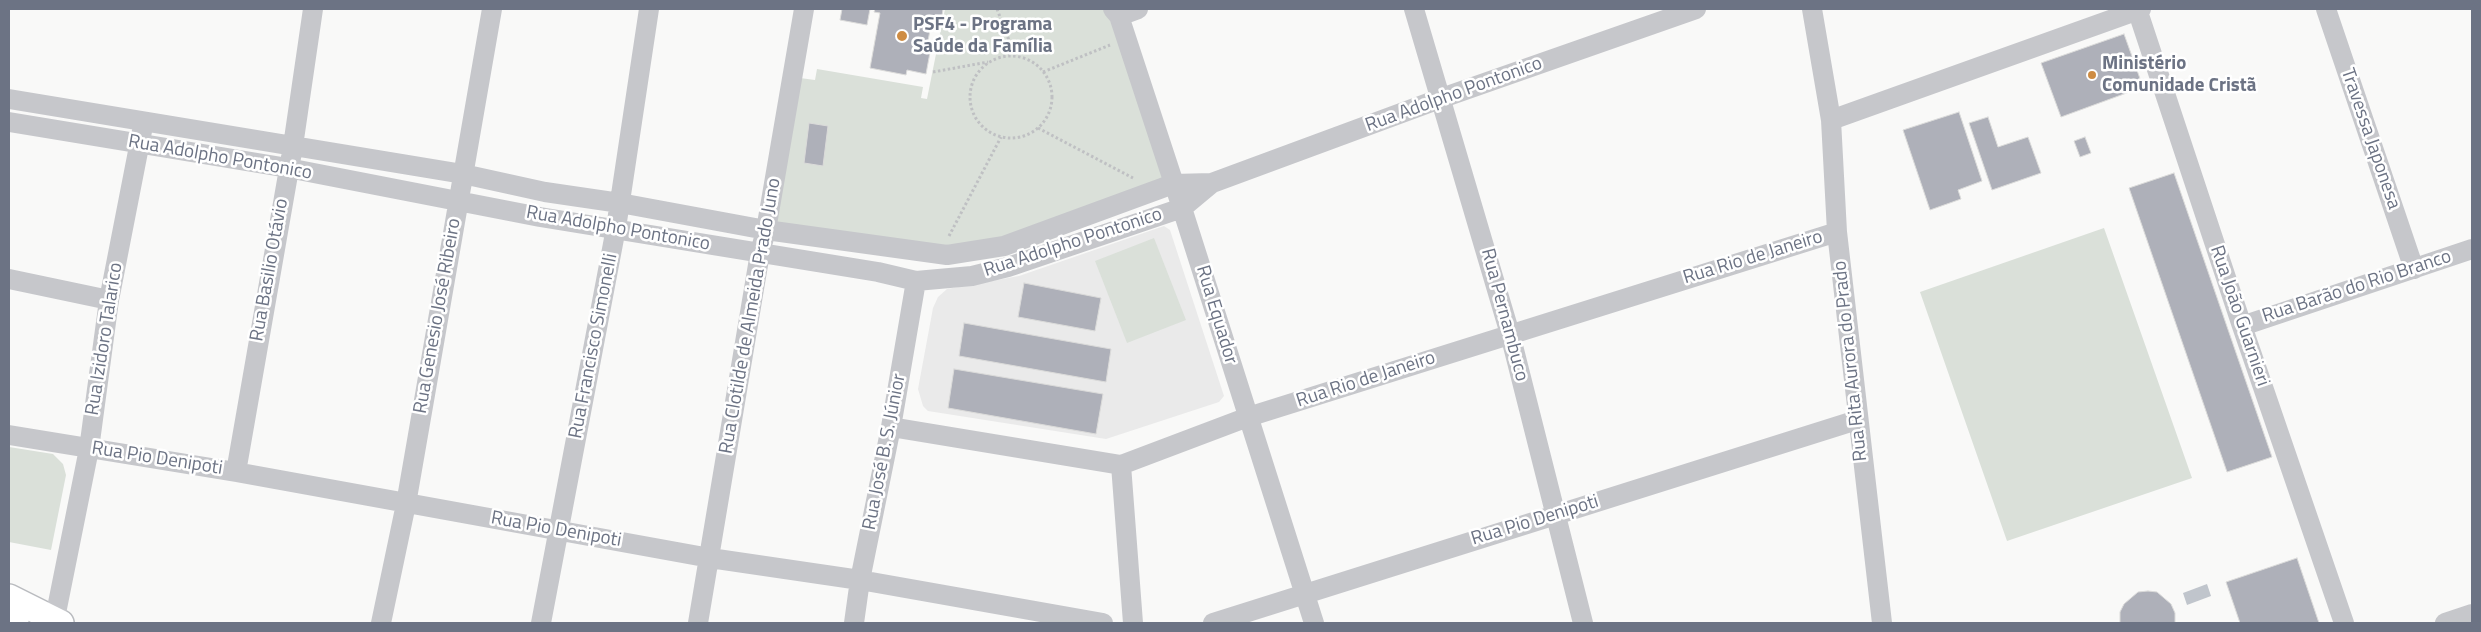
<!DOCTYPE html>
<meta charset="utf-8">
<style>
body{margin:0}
#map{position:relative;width:2481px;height:632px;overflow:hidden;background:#f9f9f8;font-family:"Titillium Web",sans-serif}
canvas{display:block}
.frame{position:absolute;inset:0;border:10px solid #6c7384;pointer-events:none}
</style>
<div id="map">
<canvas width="2481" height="632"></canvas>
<div class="frame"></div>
</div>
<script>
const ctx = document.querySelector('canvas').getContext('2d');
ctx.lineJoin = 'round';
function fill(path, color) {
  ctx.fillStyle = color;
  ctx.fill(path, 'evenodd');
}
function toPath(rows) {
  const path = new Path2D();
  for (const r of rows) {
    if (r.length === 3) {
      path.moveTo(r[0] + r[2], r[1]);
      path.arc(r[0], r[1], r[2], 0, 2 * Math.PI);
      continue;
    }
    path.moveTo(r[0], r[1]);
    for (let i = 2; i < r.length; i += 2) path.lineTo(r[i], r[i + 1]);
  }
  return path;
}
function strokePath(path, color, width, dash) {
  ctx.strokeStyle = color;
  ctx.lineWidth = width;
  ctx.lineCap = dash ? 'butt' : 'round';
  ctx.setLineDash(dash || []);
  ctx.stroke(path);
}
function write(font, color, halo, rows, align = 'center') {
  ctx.font = font + ' "Titillium Web",sans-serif';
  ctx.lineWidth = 5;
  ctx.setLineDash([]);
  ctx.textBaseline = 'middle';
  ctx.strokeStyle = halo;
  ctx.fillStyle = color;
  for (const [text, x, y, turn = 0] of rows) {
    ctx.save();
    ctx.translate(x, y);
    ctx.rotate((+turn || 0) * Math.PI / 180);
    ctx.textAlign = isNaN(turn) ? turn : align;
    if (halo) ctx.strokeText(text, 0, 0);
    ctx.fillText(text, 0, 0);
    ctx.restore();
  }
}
fill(toPath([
 [1164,226,1170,230,1224,396,1219,402,1106,439,928,411,923,406,918,389,933,308,938,297,947,289,1019,276]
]), '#eaeaea');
fill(toPath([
 [945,9,1103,9,1108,13,1116,36,1165,186,996,240,930,247,775,224,800,78,815,80,817,69,923,87,921,98,927,99],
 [2104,228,2192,478,2007,541,1920,292],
 [1154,238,1186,320,1127,343,1095,261],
 [9,447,53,454,63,464,66,475,51,550,9,542]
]), '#dae0d9');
fill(toPath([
 [2207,584,2211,596,2187,605,2183,593]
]), '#c0c5cc');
const building = toPath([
 [842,9,870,9,867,25,840,20,842,9],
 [875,9,943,9,942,16,935,15,933,26,931,25,927,46,931,47,926,74,907,70,906,75,870,68,880,13,874,12,875,9],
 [2124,34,2143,87,2061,117,2041,63,2124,34],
 [1959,112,1982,181,1958,190,1961,199,1930,210,1903,130,1959,112],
 [1988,117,1998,147,2028,137,2041,173,1992,190,1969,123,1988,117],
 [809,123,828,126,823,166,804,163,809,123],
 [2085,137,2091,153,2080,157,2074,141,2085,137],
 [2174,173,2272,457,2227,472,2129,188,2174,173],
 [1024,283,1101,298,1095,331,1018,317,1024,283],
 [964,323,1111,349,1106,382,959,356,964,323],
 [954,369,1103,394,1096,434,948,408,954,369],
 [2297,558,2319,623,2240,623,2226,582,2297,558],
 [2148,591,2157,592,2171,604,2175,613,2175,623,2120,623,2120,612,2124,604,2138,592,2148,591]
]);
fill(building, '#aeb0b9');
strokePath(building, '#dbdbda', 1);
const major = toPath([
 [9,597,61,623],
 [9,620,16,623]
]);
strokePath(major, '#b9bbbf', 28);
strokePath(toPath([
 [997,9,1015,56],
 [1011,97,41],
 [933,72,988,62],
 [1043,72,1110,45],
 [1038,128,1133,178],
 [949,236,1001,137]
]), '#bfc0c3', 3, [2.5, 2.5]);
strokePath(toPath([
 [1113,9,1119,16,1182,208,1314,623],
 [1414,9,1510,334,1583,623],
 [1812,9,1831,120,1837,232,1882,623],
 [2137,9,2242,326,2344,623],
 [2326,9,2414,269],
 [1119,16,1138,9],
 [9,99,463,174,545,192,620,203,766,230,947,255,1004,246,1173,184,1212,183,1442,98,1696,9],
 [1831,120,2141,9],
 [9,122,288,168,540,217,878,272,916,281,972,276,1008,267,1182,208,1212,183],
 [9,279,109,300],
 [2242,326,2472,249],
 [891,427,1121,465,1248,417,1837,232],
 [9,435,236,472,710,558,860,580,1103,623],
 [1121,465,1133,623],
 [236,472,293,146,313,9],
 [54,623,89,449,109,300,142,131],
 [381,623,406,504,492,9],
 [541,623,616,228,649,9],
 [698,623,760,253,766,230,804,9],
 [854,623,860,580,891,427,916,281],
 [1213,623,1857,420],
 [2445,623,2472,614]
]), '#c6c7cb', 20);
strokePath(major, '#fff', 25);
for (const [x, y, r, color] of [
 [902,36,6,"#ce8c43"],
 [2092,75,5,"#ce8c43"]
]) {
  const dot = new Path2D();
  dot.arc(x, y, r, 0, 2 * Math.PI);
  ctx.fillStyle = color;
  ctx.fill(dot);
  strokePath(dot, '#fff', 2);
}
write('bold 19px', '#6c7384', '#fff', [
 ["PSF4 - Programa",913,25],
 ["Saúde da Família",913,47],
 ["Ministério",2102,64],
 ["Comunidade Cristã",2102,86]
], 'left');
write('19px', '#6c7384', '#fff', [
 ["Rua Adolpho Pontonico",1454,95,-20],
 ["Travessa Japonesa",2370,139,71],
 ["Rua Adolpho Pontonico",220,158,10],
 ["Rua Adolpho Pontonico",618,229,10],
 ["Rua Adolpho Pontonico",1073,243,-18],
 ["Rua Rio de Janeiro",1753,258,-17],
 ["Rua Basilio Otávio",270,270,-80],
 ["Rua Barão do Rio Branco",2357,287,-18],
 ["Rua Equador",1216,315,73],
 ["Rua Pernambuco",1504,315,75],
 ["Rua Genesio José Ribeiro",438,316,-80],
 ["Rua Clotilde de Almeida Prado Juno",751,316,-80],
 ["Rua João Guarnieri",2239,316,71],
 ["Rua Izidoro Talarico",105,339,-81],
 ["Rua Francisco Simonelli",594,346,-79],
 ["Rua Rita Aurora do Prado",1851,361,-96],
 ["Rua Rio de Janeiro",1366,380,-18],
 ["Rua José B. S. Júnior",885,452,-79],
 ["Rua Pio Denipoti",157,459,9],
 ["Rua Pio Denipoti",1535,521,-17],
 ["Rua Pio Denipoti",556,530,10]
]);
</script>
